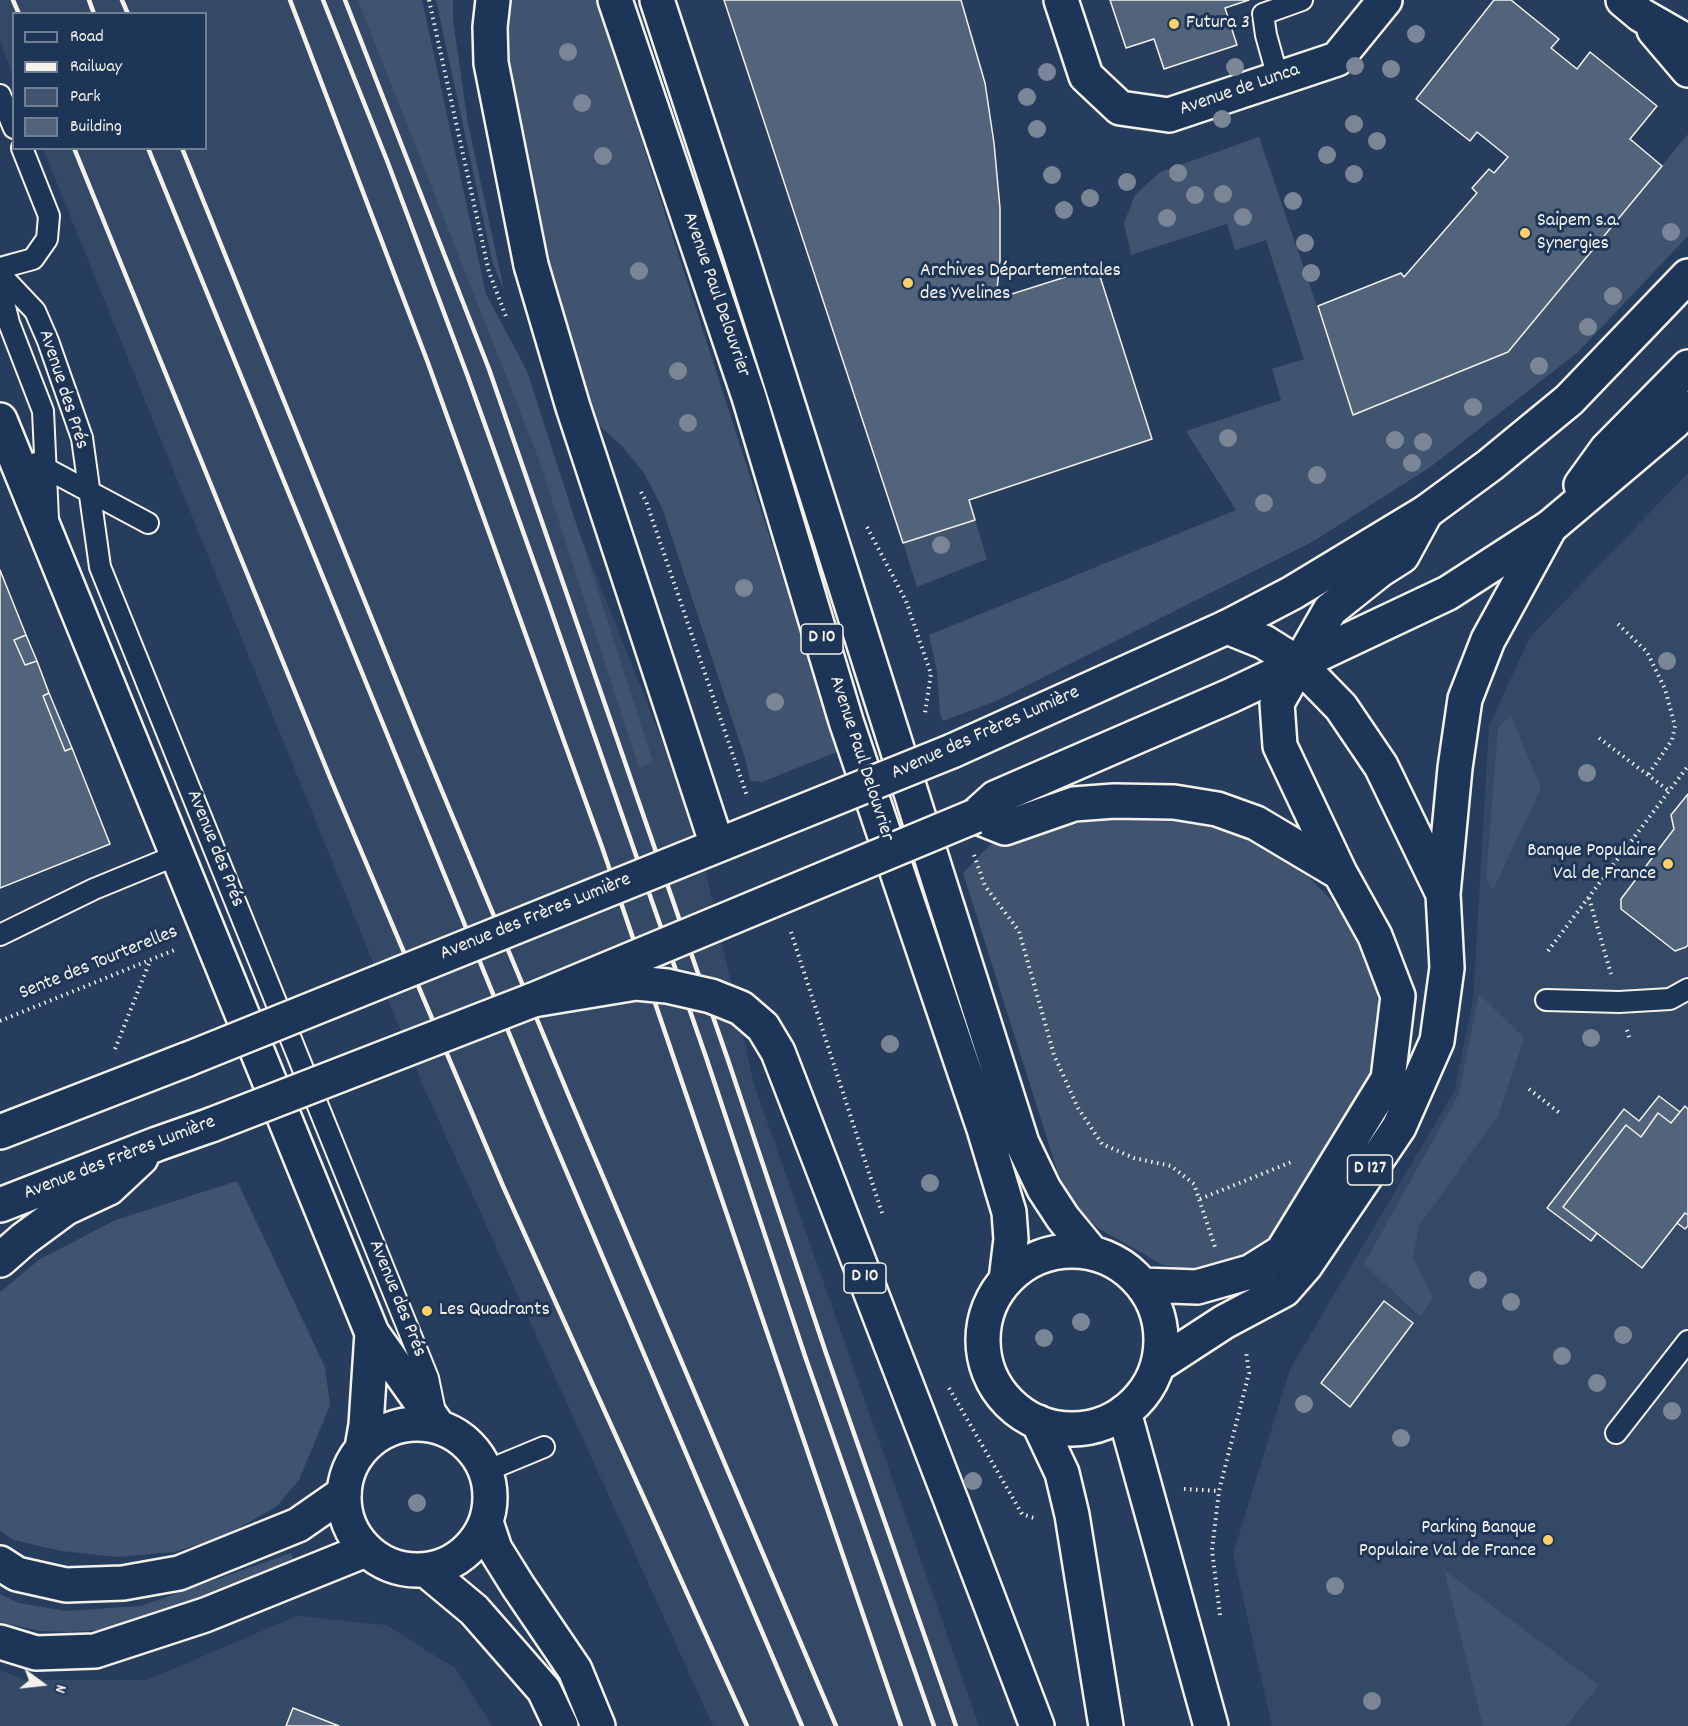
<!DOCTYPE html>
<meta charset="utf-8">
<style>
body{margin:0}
#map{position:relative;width:1688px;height:1726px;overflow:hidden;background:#263d5d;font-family:Dekko,sans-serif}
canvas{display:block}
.legend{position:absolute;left:12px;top:12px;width:195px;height:138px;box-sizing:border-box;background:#1d3557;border:2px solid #738091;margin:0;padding:8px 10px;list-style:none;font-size:18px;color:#f4f1e8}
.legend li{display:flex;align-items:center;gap:12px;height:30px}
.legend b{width:30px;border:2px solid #738091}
.north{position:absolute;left:12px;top:1654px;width:60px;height:60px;-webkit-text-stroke:4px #1d3557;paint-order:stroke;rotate:105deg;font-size:16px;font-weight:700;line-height:24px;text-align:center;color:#f4f1e8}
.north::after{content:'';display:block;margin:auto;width:21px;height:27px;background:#f4f1e8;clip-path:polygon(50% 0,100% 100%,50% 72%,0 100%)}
</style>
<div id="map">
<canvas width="1688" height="1726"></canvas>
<ul class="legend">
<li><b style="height:8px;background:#1d3557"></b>Road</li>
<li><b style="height:8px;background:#f4f1e8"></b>Railway</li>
<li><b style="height:16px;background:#40546f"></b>Park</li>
<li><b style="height:16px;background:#52647b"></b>Building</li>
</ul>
<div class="north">N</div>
</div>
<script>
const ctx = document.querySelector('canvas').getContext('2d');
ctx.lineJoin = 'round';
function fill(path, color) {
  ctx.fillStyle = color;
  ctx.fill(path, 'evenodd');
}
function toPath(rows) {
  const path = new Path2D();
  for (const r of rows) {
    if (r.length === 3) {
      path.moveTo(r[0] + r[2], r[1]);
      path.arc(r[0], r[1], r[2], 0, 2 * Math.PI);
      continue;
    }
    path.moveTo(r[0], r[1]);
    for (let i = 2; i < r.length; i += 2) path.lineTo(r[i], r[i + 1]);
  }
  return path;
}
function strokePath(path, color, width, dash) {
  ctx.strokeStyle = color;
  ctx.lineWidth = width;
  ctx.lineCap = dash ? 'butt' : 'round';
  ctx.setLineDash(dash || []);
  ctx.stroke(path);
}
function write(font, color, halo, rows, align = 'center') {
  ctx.font = font + ' Dekko,sans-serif';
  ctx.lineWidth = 6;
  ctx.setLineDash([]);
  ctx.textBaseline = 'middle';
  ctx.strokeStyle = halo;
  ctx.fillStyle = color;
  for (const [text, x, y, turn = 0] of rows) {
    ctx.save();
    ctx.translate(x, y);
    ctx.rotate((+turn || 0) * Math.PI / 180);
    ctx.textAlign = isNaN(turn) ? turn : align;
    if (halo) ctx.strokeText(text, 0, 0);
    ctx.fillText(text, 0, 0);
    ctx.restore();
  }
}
fill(toPath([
 [0,0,368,0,695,824,754,1084,979,1726,713,1726,424,1088,43,149,206,148,206,14,14,14,13,74,0,41],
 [1688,473,1688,1726,1272,1726,1233,1554,1290,1369,1454,1092,1473,1000,1489,726,1530,637],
 [297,1616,386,1625,455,1668,492,1726,0,1726,0,1670,25,1680,147,1680]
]), '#334966');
fill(toPath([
 [358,0,422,0,486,294,527,371,653,762,639,768,538,457],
 [436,0,453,0,453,20,468,124,504,290,493,264],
 [508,0,596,0,839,751,762,782,750,781,746,761,662,508,644,473,622,446,593,420,545,263,507,80,504,31],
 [1688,134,1688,236,1577,353,1429,468,1312,542,996,701,943,721,940,714,937,671,929,635,1236,510,1186,431,1281,400,1272,369,1304,359,1266,240,1235,250,1227,224,1131,255,1124,223,1135,195,1160,172,1259,137,1354,415,1508,352],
 [975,520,987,559,917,587,903,543],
 [1511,715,1541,788,1493,890,1486,879,1498,728],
 [1112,815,1183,819,1258,842,1307,875,1356,926,1376,983,1381,1034,1368,1088,1285,1224,1253,1253,1203,1272,1163,1265,1098,1228,1071,1202,1057,1170,963,873,990,845],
 [1479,994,1524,1038,1498,1116,1419,1226,1413,1258,1433,1299,1420,1317,1364,1264,1459,1094],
 [237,1181,325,1367,330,1405,299,1480,276,1507,222,1537,174,1552,117,1557,61,1551,14,1540,0,1531,0,1292,40,1259,116,1220],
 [291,1553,297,1566,136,1623,99,1630,67,1632,40,1631,0,1622,0,1594,19,1603,65,1611,141,1606],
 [1444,1570,1599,1685,1566,1726,1483,1726]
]), '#40546f');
const building = toPath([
 [724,0,961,0,985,83,994,143,1000,208,1000,261,996,299,1097,267,1152,439,969,500,975,520,903,543,724,0],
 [1110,0,1249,0,1225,8,1237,45,1164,69,1154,39,1126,48,1110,0],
 [1494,0,1511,0,1559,39,1551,48,1577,69,1590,52,1657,106,1630,139,1662,166,1508,352,1353,415,1318,306,1401,273,1404,277,1477,193,1472,188,1489,169,1494,173,1508,157,1477,132,1470,141,1416,99,1494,0],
 [0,570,26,635,14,640,25,665,37,661,49,693,43,696,65,751,72,748,110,844,0,888,0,570],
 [26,635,37,661,25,665,14,640,26,635],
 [49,693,72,748,65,751,43,696,49,693],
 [1688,794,1688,945,1686,947,1675,951,1621,909,1621,899,1674,829,1671,815,1688,794],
 [1659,1096,1680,1112,1671,1123,1658,1113,1641,1137,1626,1125,1563,1207,1597,1233,1591,1241,1547,1208,1624,1109,1639,1121,1659,1096],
 [1685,1106,1688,1109,1688,1215,1685,1213,1642,1268,1563,1207,1626,1125,1641,1137,1658,1113,1671,1123,1685,1106],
 [1685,1213,1688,1215,1688,1226,1685,1229,1677,1223,1685,1213],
 [1384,1301,1413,1323,1350,1407,1321,1383,1384,1301],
 [293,1708,339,1726,286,1726,293,1708]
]);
fill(building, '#52647b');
strokePath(building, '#f4f1e8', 1.5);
const service = toPath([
 [1278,78,1266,35,1263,14,1302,0],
 [0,95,14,128],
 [0,268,33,259,47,239,49,216,22,148],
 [0,274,35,311,48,341,82,438,100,567,428,1378,435,1412],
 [0,286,9,323,43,411,48,519],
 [36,463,148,523],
 [0,935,94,889,177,855],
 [1546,1000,1619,1002,1670,999,1688,989],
 [1616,1433,1688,1341],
 [486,1471,544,1447]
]);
const minor = toPath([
 [1061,0,1086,76,1120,108,1169,115,1337,59,1385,0],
 [1623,0,1641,15,1688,42],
 [1654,30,1688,70],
 [0,420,372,1333,438,1426],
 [417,1497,73],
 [362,1448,366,1425,372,1333],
 [486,1522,495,1549,518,1586,575,1670,598,1726],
 [426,1570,474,1610,544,1690,561,1726]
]);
const secondary = toPath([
 [1581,485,1607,449,1688,367],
 [952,751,1227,627,1292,593,1426,512,1490,465,1569,400,1688,276],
 [975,816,995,798,1230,696,1448,593,1550,527,1673,423,1688,408],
 [0,1132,188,1059],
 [0,1205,157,1144,211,1125],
 [0,1260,24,1239,66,1208,109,1188,141,1158],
 [0,1563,17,1574,66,1585,123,1583,179,1573,298,1525,344,1493],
 [0,1642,36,1653,95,1651,205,1615,366,1550]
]);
const primary = toPath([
 [493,0,490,27,491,63,531,265],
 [615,0,749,397,846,721,984,1129,1009,1212,1011,1239,1006,1280],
 [657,0,741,256,1022,1143,1044,1189,1063,1218,1091,1252],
 [1227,627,1264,642,1299,664,1341,707,1381,766,1443,894],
 [975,816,1005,828,1074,804,1114,801,1174,802,1217,809,1256,823,1340,873],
 [1072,1340,89],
 [1143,1285,1197,1287,1250,1272,1282,1252,1388,1079,1398,996,1375,936,1340,873,1280,746,1277,703,1330,610,1380,570,1402,556,1426,512],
 [1158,1365,1224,1322,1284,1290,1305,1266,1399,1127,1437,1041,1447,968,1443,894,1455,768,1465,699,1488,640,1550,527],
 [1124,1412,1211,1726],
 [1038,1422,1062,1473,1072,1515,1106,1726],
 [952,1503,1037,1726]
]);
strokePath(service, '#f4f1e8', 24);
strokePath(minor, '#f4f1e8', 38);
strokePath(secondary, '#f4f1e8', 38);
strokePath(primary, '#f4f1e8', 38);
strokePath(toPath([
 [429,0,489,272,507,319],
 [641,492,646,501,747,796],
 [867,527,906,601,931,674,925,713],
 [1618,624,1647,652,1665,689,1675,726,1672,740,1648,775],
 [1599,738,1669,791],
 [974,855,985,886,1019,931,1054,1055,1078,1108,1102,1144,1134,1158,1171,1166,1194,1184,1215,1247],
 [1589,898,1611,974],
 [791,932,882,1213],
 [1548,951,1688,766],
 [0,1021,177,949],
 [1627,1030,1630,1040],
 [115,1049,150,961],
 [1529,1089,1561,1114],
 [1200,1199,1294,1161],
 [949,1388,1022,1514,1037,1519],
 [1184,1489,1219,1491],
 [1220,1615,1212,1550,1219,1491,1249,1373,1246,1351]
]), '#f4f1e8', 4, [1.5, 4.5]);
strokePath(service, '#1d3557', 20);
strokePath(minor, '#1d3557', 33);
strokePath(secondary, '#1d3557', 33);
strokePath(primary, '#1d3557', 33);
strokePath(toPath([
 [13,0,19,14],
 [89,0,94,14],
 [122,0,128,14],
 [290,0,428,363,602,847,901,1726],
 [323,0,388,163,468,377,546,596,706,1057,806,1359,934,1726],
 [345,0,489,369,728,1060,826,1353,956,1726],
 [74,148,331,780,503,1186,747,1726],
 [148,148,542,1114,802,1726],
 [182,148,422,743,571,1101,836,1726]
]), '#f4f1e8', 4.5);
const secondaryBridge = toPath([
 [188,1059,952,751],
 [211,1125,533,1000,975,816]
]);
const primaryBridge = toPath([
 [531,265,573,407,717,845],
 [533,1000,636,983,667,986,711,996,741,1008,763,1027,778,1052,952,1503]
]);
strokePath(secondaryBridge, '#f4f1e8', 38, []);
strokePath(primaryBridge, '#f4f1e8', 38, []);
strokePath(secondaryBridge, '#1d3557', 33);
strokePath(primaryBridge, '#1d3557', 33);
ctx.fillStyle = '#7a8696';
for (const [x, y] of [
 [1416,34],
 [568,52],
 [1355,66],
 [1235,67],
 [1391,69],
 [1047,72],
 [1027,97],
 [582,103],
 [1222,119],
 [1354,124],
 [1037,129],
 [1377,141],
 [1327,155],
 [603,156],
 [1178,173],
 [1354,174],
 [1052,175],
 [1127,182],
 [1223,194],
 [1195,195],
 [1090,198],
 [1293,201],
 [1064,210],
 [1243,217],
 [1167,218],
 [1671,232],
 [1305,243],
 [639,271],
 [1311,273],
 [1613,296],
 [1588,327],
 [1539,366],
 [678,371],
 [1473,407],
 [688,423],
 [1228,438],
 [1395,440],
 [1423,442],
 [1412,463],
 [1317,475],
 [1264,503],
 [941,545],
 [744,588],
 [1667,661],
 [775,702],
 [1587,773],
 [1591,1038],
 [890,1044],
 [930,1183],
 [1478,1280],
 [1511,1302],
 [1081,1322],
 [1623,1335],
 [1044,1338],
 [1562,1356],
 [1597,1383],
 [1304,1404],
 [1672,1411],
 [1401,1438],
 [973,1481],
 [417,1503],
 [1335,1586],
 [1372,1701]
]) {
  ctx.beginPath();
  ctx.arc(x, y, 9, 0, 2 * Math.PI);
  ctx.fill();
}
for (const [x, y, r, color] of [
 [1174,24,6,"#ffd166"],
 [1525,233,6,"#ffd166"],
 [908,283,6,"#ffd166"],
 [1668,864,6,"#ffd166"],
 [427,1311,6,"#ffd166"],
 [1548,1540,6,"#ffd166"]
]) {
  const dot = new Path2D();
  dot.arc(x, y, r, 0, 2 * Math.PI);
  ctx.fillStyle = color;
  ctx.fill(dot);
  strokePath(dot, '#1d3557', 2);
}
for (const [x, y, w] of [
 [822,639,42],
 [1370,1170,45],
 [865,1278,42]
]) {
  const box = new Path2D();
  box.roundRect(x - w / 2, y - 15, w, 30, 4.5);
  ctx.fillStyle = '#1d3557';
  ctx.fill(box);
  strokePath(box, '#f4f1e8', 1.5);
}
write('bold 18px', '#f4f1e8', null, [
 ["D 10",822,639],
 ["D 127",1370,1170],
 ["D 10",865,1278]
]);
write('20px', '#f4f1e8', '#1d3557', [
 ["Futura 3",1186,24],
 ["Saipem s.a.",1537,222],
 ["Synergies",1537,245],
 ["Archives Départementales",920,272],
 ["des Yvelines",920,295],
 ["Banque Populaire",1656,852,"right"],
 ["Val de France",1656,875,"right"],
 ["Les Quadrants",439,1311],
 ["Parking Banque",1536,1529,"right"],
 ["Populaire Val de France",1536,1552,"right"]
], 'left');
write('20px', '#f4f1e8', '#1d3557', [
 ["Avenue de Lunca",1240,91,-19],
 ["Avenue Paul Delouvrier",715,295,71],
 ["Avenue des Prés",62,390,72],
 ["Avenue des Frères Lumière",986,734,-24],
 ["Avenue Paul Delouvrier",860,759,72],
 ["Avenue des Prés",214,849,68],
 ["Avenue des Frères Lumière",536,918,-22],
 ["Sente des Tourterelles",99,964,-22],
 ["Avenue des Frères Lumière",120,1159,-21],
 ["Avenue des Prés",396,1299,68]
]);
</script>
